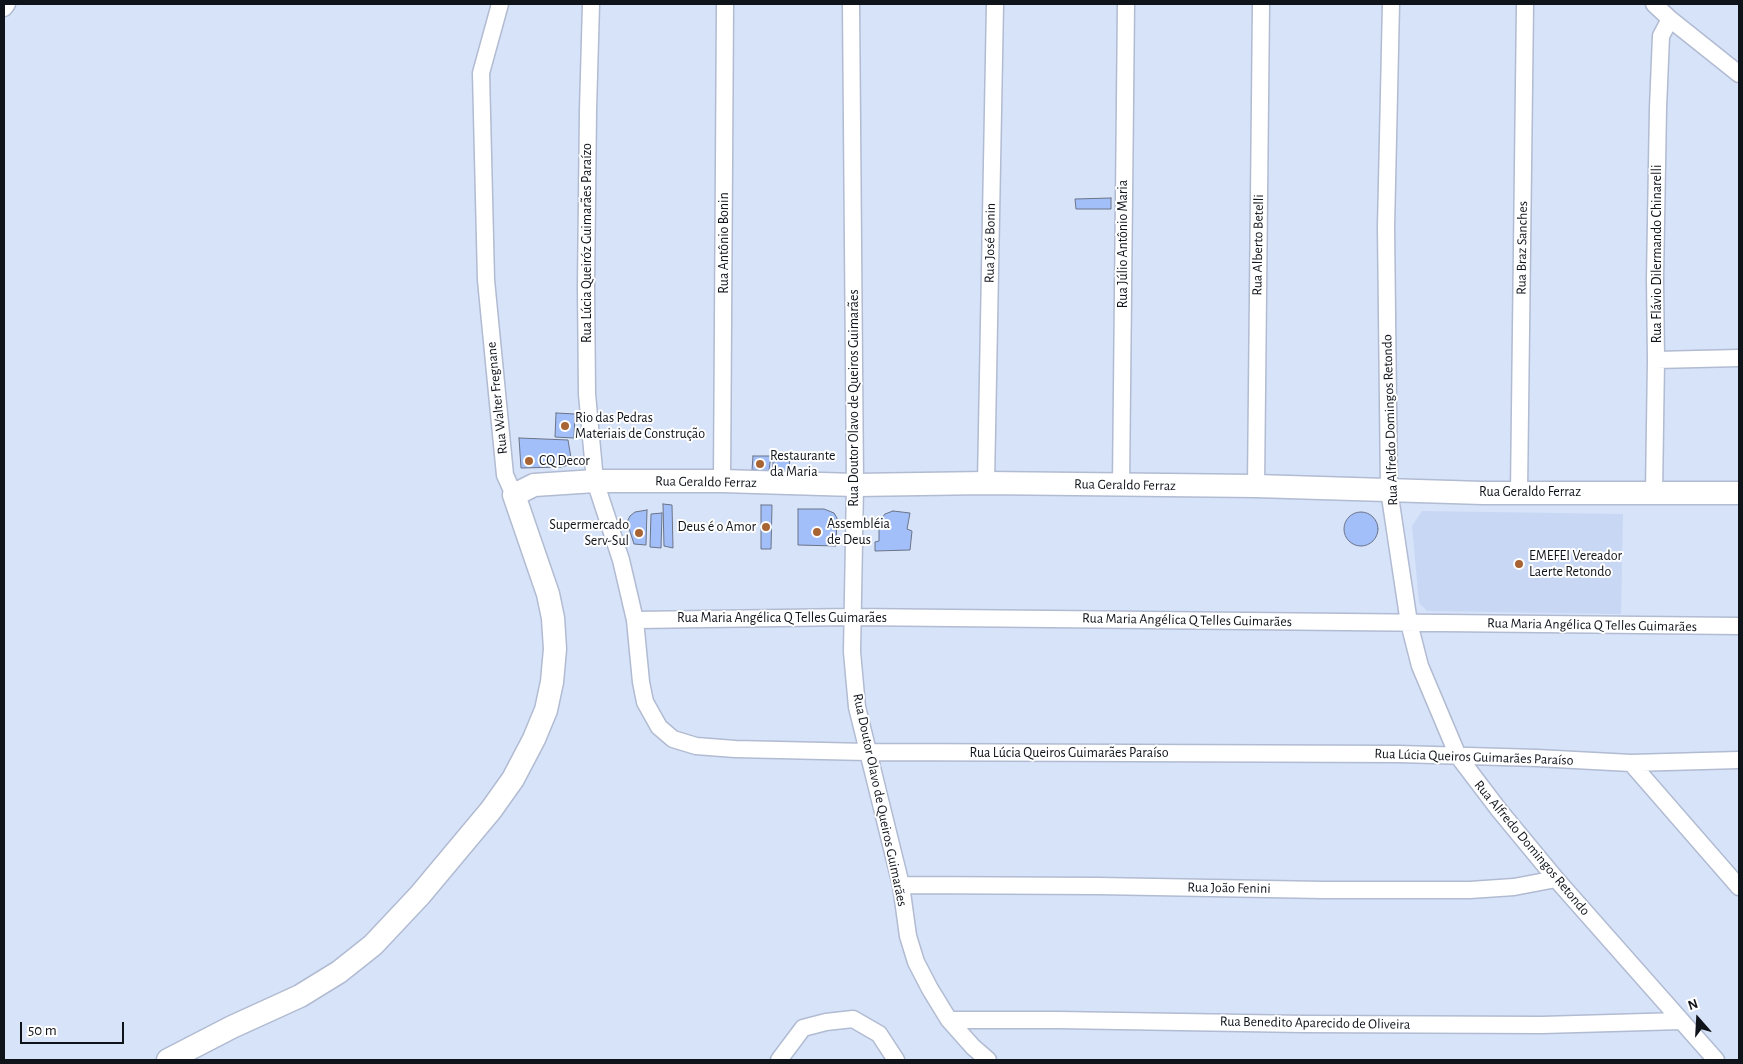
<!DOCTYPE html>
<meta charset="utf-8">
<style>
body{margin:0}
#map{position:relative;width:1743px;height:1064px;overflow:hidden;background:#d7e3f9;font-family:"Alegreya Sans",sans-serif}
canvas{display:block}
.frame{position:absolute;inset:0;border:5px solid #0f131a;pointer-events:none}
.north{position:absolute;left:1673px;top:994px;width:50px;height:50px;-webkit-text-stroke:4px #fff;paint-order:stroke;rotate:341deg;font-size:14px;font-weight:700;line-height:20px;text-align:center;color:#0f131a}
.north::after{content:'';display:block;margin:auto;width:18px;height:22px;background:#0f131a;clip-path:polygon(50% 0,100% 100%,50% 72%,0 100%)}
.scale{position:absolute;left:20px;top:1022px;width:104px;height:22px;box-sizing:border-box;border:2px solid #0f131a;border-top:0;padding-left:6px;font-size:15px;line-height:18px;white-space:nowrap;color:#0f131a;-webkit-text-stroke:4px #fff;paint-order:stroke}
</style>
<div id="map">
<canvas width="1743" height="1064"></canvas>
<div class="frame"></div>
<div class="north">N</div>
<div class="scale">50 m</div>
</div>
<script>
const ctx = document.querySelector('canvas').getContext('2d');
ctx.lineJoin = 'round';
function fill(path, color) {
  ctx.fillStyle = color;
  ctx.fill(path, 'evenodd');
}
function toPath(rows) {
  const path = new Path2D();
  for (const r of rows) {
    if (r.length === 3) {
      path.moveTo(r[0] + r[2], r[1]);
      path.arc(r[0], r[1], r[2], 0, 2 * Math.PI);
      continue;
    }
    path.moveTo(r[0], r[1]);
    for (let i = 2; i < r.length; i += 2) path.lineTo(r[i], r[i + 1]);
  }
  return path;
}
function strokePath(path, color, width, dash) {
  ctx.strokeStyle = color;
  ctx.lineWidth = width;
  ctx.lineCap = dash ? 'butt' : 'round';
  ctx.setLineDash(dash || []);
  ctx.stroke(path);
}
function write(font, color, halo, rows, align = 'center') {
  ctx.font = font + ' "Alegreya Sans",sans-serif';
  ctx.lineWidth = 4;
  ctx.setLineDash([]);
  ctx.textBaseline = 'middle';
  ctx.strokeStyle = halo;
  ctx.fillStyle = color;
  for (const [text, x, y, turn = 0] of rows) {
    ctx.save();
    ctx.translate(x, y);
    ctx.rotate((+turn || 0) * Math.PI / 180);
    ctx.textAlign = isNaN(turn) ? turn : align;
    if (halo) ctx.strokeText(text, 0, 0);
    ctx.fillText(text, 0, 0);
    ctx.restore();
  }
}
fill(toPath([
 [1422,511,1623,514,1621,614,1427,611,1419,603,1412,526]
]), '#c8d7f4');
const building = toPath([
 [1111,198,1111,209,1076,209,1075,199,1111,198],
 [556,413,575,414,574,438,555,437,556,413],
 [519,438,568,440,572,464,561,467,521,468,519,438],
 [753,456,790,456,789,471,773,471,773,461,770,462,769,471,752,470,753,456],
 [663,504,672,505,673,548,664,546,663,504],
 [761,505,772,505,771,549,761,549,761,505],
 [798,509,824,509,834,513,837,518,836,546,798,545,798,509],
 [647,510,646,545,634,544,627,522,630,516,635,512,647,510],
 [893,511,910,513,907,529,912,531,910,550,875,551,875,542,879,541,879,522,885,514,893,511],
 [1361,529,17],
 [662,513,661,548,650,547,651,514,662,513]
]);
fill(building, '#a3bff9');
strokePath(building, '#6a7488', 1);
const street = toPath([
 [500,4,481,73,486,280,505,475,514,495],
 [591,4,588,110,586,287,587,394,595,481,621,560,635,620,641,682,645,702,659,727,673,739,696,746,735,749,867,752,1399,754,1537,758,1631,763,1739,760],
 [851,4,855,485,852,652,857,707,901,885,908,936,916,962,930,989,949,1020,973,1047,988,1060],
 [1391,4,1386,227,1389,490,1409,623,1420,666,1458,756,1499,810,1556,879,1716,1060],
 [1654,4,1670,19,1739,74],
 [4,8,7,4],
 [1656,360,1739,358],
 [722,481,725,4],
 [986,483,995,4],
 [1121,485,1126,4],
 [1256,486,1261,4],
 [1519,492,1525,4],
 [1654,492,1656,360,1655,279,1658,108,1661,36,1670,19],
 [635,620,852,617,1739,626],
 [1631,763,1739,887],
 [901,885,1098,886,1323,890,1470,890,1514,887,1556,879],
 [949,1020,1058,1020,1304,1024,1542,1025,1681,1021],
 [779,1060,803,1028,826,1022,853,1019,879,1034,896,1060]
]);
const secondary = toPath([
 [168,1060,232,1027,300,996,339,972,373,945,420,895,491,810,513,779,534,739,546,710,552,682,555,649,553,618,548,594,514,495,534,485,595,481,722,481,855,485,986,483,1256,486,1483,493,1739,493]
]);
strokePath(street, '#b1bbd1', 19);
strokePath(secondary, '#b1bbd1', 25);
strokePath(street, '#fff', 16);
strokePath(secondary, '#fff', 22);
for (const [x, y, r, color] of [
 [565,426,5,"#a86433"],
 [529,461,5,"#a86433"],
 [760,464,5,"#a86433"],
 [766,527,5,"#a86433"],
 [817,532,5,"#a86433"],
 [639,533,5,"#a86433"],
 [1519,564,5,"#a86433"]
]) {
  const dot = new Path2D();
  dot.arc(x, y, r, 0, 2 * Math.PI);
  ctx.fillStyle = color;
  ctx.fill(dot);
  strokePath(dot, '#fff', 2);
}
write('14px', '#0f131a', '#fff', [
 ["Rua Lúcia Queiróz Guimarães Paraízo",587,243,-90],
 ["Rua Antônio Bonin",724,243,-90],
 ["Rua José Bonin",990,243,-89],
 ["Rua Júlio Antônio Maria",1123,244,-90],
 ["Rua Alberto Betelli",1258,245,-89],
 ["Rua Braz Sanches",1522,248,-89],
 ["Rua Flávio Dilermando Chinarelli",1657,254,-90],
 ["Rua Walter Fregnane",497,398,-96],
 ["Rua Doutor Olavo de Queiros Guimarães",854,398,-90],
 ["Rua Alfredo Domingos Retondo",1390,420,-92],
 ["Rua Geraldo Ferraz",706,482,1],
 ["Rua Geraldo Ferraz",1125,485,1],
 ["Rua Geraldo Ferraz",1530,492],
 ["Rua Maria Angélica Q Telles Guimarães",782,618],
 ["Rua Maria Angélica Q Telles Guimarães",1187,620,1],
 ["Rua Maria Angélica Q Telles Guimarães",1592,625,1],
 ["Rua Lúcia Queiros Guimarães Paraíso",1069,753],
 ["Rua Lúcia Queiros Guimarães Paraíso",1474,757,2],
 ["Rua Doutor Olavo de Queiros Guimarães",880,800,78],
 ["Rua Alfredo Domingos Retondo",1532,848,50],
 ["Rua João Fenini",1229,888,1],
 ["Rua Benedito Aparecido de Oliveira",1315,1023,1]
]);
write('14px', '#0f131a', '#fff', [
 ["Rio das Pedras",575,418],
 ["Materiais de Construção",575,434],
 ["Restaurante",770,456],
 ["da Maria",770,472],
 ["CQ Decor",539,461],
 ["Assembléia",827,524],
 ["de Deus",827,540],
 ["Supermercado",629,525,"right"],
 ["Serv-Sul",629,541,"right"],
 ["Deus é o Amor",756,527,"right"],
 ["EMEFEI Vereador",1529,556],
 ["Laerte Retondo",1529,572]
], 'left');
</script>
